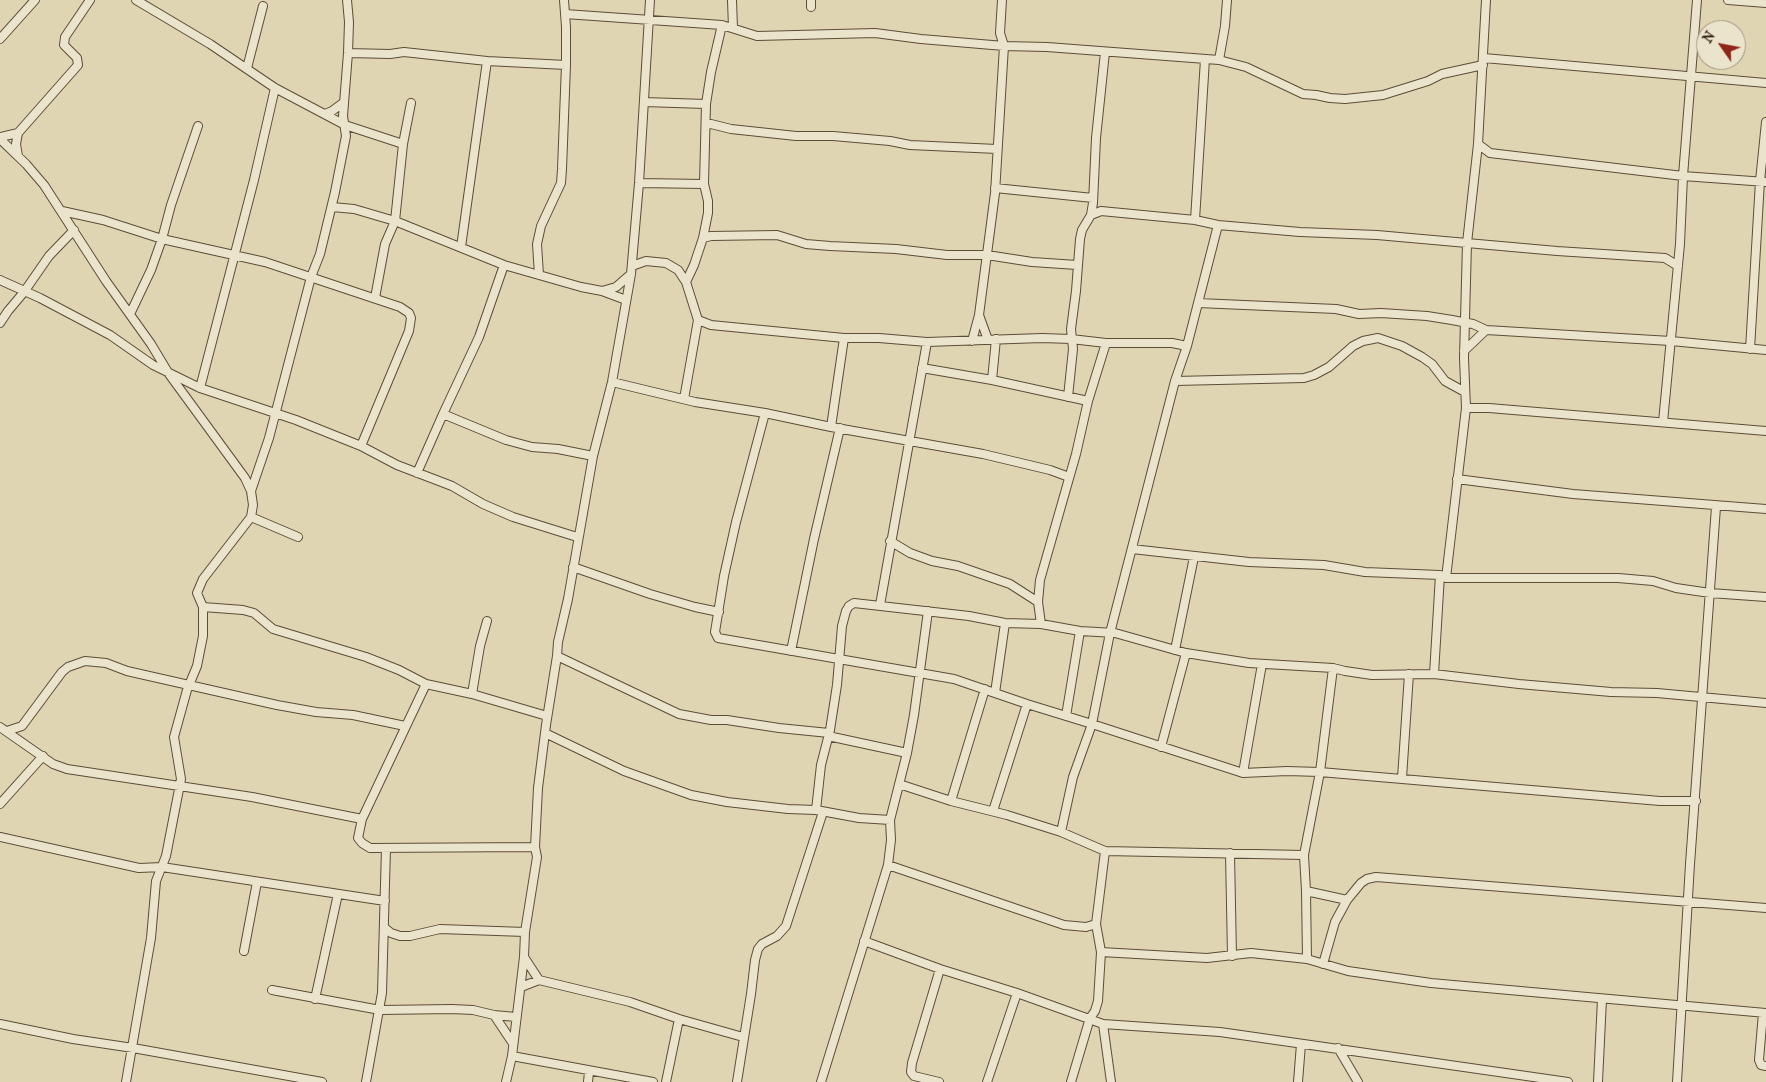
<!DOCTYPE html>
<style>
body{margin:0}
#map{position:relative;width:1766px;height:1082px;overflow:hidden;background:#e0d5b2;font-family:"IM FELL French Canon",serif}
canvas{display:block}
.north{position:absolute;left:1696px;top:20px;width:50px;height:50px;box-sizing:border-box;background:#ebe4cd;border:1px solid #a09681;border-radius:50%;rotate:303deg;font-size:14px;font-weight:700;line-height:20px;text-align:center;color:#30200e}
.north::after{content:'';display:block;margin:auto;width:18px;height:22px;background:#8f2418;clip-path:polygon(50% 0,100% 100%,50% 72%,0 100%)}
</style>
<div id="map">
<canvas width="1766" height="1082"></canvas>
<div class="north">N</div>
</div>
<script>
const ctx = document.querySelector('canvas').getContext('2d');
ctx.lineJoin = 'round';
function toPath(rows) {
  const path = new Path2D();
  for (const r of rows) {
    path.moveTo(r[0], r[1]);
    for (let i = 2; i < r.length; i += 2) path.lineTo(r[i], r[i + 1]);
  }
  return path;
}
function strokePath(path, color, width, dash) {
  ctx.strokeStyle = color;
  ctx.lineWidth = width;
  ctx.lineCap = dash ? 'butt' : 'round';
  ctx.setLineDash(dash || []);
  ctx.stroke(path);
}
const street = toPath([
 [136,0,210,44,275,88,345,125,403,144,395,221,385,244,375,298],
 [732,0,733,28],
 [1728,0,1766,3],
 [811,7,811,0],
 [565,14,722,25,757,36,875,33,921,39,1004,46,1047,47,1219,60,1246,67,1303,94,1316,95,1330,98,1345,99,1383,95,1428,81,1442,74,1483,65],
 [722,25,711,72,706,104,704,184,708,201,708,213,703,238,711,236,777,235,806,244,830,246,896,249,947,255,987,255,1032,262,1077,265],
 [0,39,35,0],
 [348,53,390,54,404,52,487,61,566,65],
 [1484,58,1766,83],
 [1219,60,1225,26,1227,0],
 [247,68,263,6],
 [644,102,706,104],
 [325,114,332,111,343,103],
 [706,125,711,124,731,129,796,136,833,136,890,141,910,145,997,149],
 [18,133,16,144,18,156],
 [0,137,18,133,78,65,77,58,64,45,65,37,90,0],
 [0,139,26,164,44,185,106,281,151,344,169,374,245,478,251,491],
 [403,144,411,103],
 [1478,144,1490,153,1683,176,1766,182],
 [639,183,704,184],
 [995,188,1093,198],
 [332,207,354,209,395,221,504,265,581,287,602,291,626,300],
 [62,211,103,220,162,239,265,262,400,307,409,313,411,318,409,331,361,446],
 [1091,215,1101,211,1195,220,1218,225,1300,232,1377,235,1557,251,1665,258,1678,266],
 [1195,220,1205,59],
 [461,247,487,61],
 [632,266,646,261,666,263,678,270,686,282,698,320],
 [539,275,537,244,541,226,561,183,562,169,566,65,566,27,564,0],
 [0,280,40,298,110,335,153,365,200,388,296,420,361,446,397,465,452,486,483,504,513,517,577,537],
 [686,282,694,265,703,238],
 [602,291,616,287,631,274],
 [1198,303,1336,309,1359,314,1381,313,1427,316,1452,320,1473,324,1486,330,1671,341,1766,350],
 [130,314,151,270,162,239,171,205,198,126],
 [979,315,988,340],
 [0,323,8,311,24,292,49,256,74,230],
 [972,341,979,315,995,193,1004,46,1000,33,1002,0],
 [1750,349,1760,181,1766,122],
 [1464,351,1486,330],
 [922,368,992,380,1088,401],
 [992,380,996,339],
 [1175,381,1304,378,1314,375,1329,367,1353,346,1363,341,1378,338,1402,346,1422,357,1432,364,1445,381,1465,392],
 [612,382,695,402,765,413,831,427,983,454,1050,470,1069,477],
 [200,388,254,180,275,88],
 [1068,397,1073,349,1071,329,1076,291,1080,239,1082,230,1091,215,1093,203,1096,138,1105,52],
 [684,399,698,320,711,325,844,338,879,338,927,342,1042,338,1071,339,1106,343,1172,343,1187,346],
 [1466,408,1489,408,1766,431],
 [765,413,736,522,724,576,715,632,718,638,954,679,1027,704,1092,724,1243,773,1287,771,1320,772,1660,801,1696,801],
 [443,414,506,440,532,447,558,449,593,456],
 [1663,422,1680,244,1683,176,1697,0],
 [831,427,844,338],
 [417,473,443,414,479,337,504,265],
 [1457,479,1573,494,1766,509],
 [251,517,298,537],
 [890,541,910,553,932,561,958,566,1010,584,1038,602],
 [1132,549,1249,562,1324,565,1365,572,1440,575,1446,578,1618,578,1653,581,1676,588,1710,593,1766,597],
 [573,567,650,594,695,607,719,612],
 [1446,578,1466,408,1464,358,1467,243,1478,144,1486,0],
 [880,605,927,342],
 [203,607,243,610,254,613,273,629,366,657,399,670,426,684,472,694,547,716],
 [1041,624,1038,602,1040,580,1076,454,1088,401,1106,343],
 [1175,650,1194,557],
 [791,651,814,539,840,428],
 [557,656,679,714,711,720,727,720,779,728,829,733],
 [1434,674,1440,575],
 [426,684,362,819,358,838,362,843,370,848,535,847],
 [995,693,1005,623],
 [472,694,480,646,487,621],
 [1066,716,1080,631],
 [0,727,53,764,67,769,252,797,362,819],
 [7,731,22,726,62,672,68,667,85,661,106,663,127,671,277,705,316,712,353,715,405,726],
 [545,733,624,771,691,795,727,802,788,809,816,810,859,818,890,820],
 [828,736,907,753],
 [1161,747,1186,653],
 [1243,773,1262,664],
 [1402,778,1409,674],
 [899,784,951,801,1007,815,1061,832,1105,851,1304,855],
 [951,801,985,689],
 [0,804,43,756],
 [816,810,821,765,830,730,837,685,842,626,846,611,849,606,854,603,969,616,1005,623,1041,624,1080,631,1115,633,1186,653,1249,663,1333,668,1345,671,1372,675,1434,674,1519,684,1611,692,1657,693,1766,703],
 [993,811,1027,704],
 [1061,832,1073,777,1092,724,1110,633,1175,381,1187,346,1218,225],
 [0,837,139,868,162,867,385,901],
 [1230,853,1232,956],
 [888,865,1064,925,1086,927,1096,924],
 [1306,891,1347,900],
 [385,928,391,933,400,936,410,936,440,929,525,932],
 [864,941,940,969,1017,993,1103,1024,1220,1032,1568,1082],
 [244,951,257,882],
 [1101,952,1207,958,1251,953,1307,959,1348,971,1431,983,1766,1013],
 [524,957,539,980],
 [1307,959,1306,891,1304,855,1320,772,1333,668],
 [1323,964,1335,922,1347,900,1361,883,1367,879,1376,877,1766,908],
 [521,987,539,980,630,1002,679,1019,743,1037],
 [272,990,380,1010,452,1009,473,1010,494,1015,516,1017],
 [315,999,338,894],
 [1763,1013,1759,1060,1761,1065,1766,1066],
 [494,1015,512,1042],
 [0,1024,73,1039,133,1048,322,1082],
 [1103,1024,1111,1082],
 [1338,1048,1358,1082],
 [512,1056,653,1082],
 [126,1082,151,938,156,881,166,856,181,779,174,737,187,690,197,666,203,636,203,607,197,593,203,579,251,517,253,505,251,491,269,438,311,277,320,254,335,192,346,136,343,116,348,53,349,22,347,0],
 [366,1082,382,993,386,848],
 [506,1082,512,1056,524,957,525,932,537,857,535,847,538,788,546,725,557,656,558,642,568,599,593,456,612,382,631,274,639,183,650,0],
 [588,1082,589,1072],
 [666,1082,679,1019],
 [737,1082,751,994,755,960,758,949,762,944,777,936,786,926,823,812],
 [821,1082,888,865,891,840,890,820,907,753,914,715,928,611],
 [939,1082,914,1076,911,1072,912,1063,940,969],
 [987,1082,1017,993],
 [1071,1082,1090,1018,1095,1011,1098,1001,1101,952,1096,924,1105,851],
 [1298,1082,1301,1044],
 [1598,1082,1602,999],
 [1677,1082,1690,864,1716,507]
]);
strokePath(street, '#5c4d37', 10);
strokePath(street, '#ebe4cd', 8);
</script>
